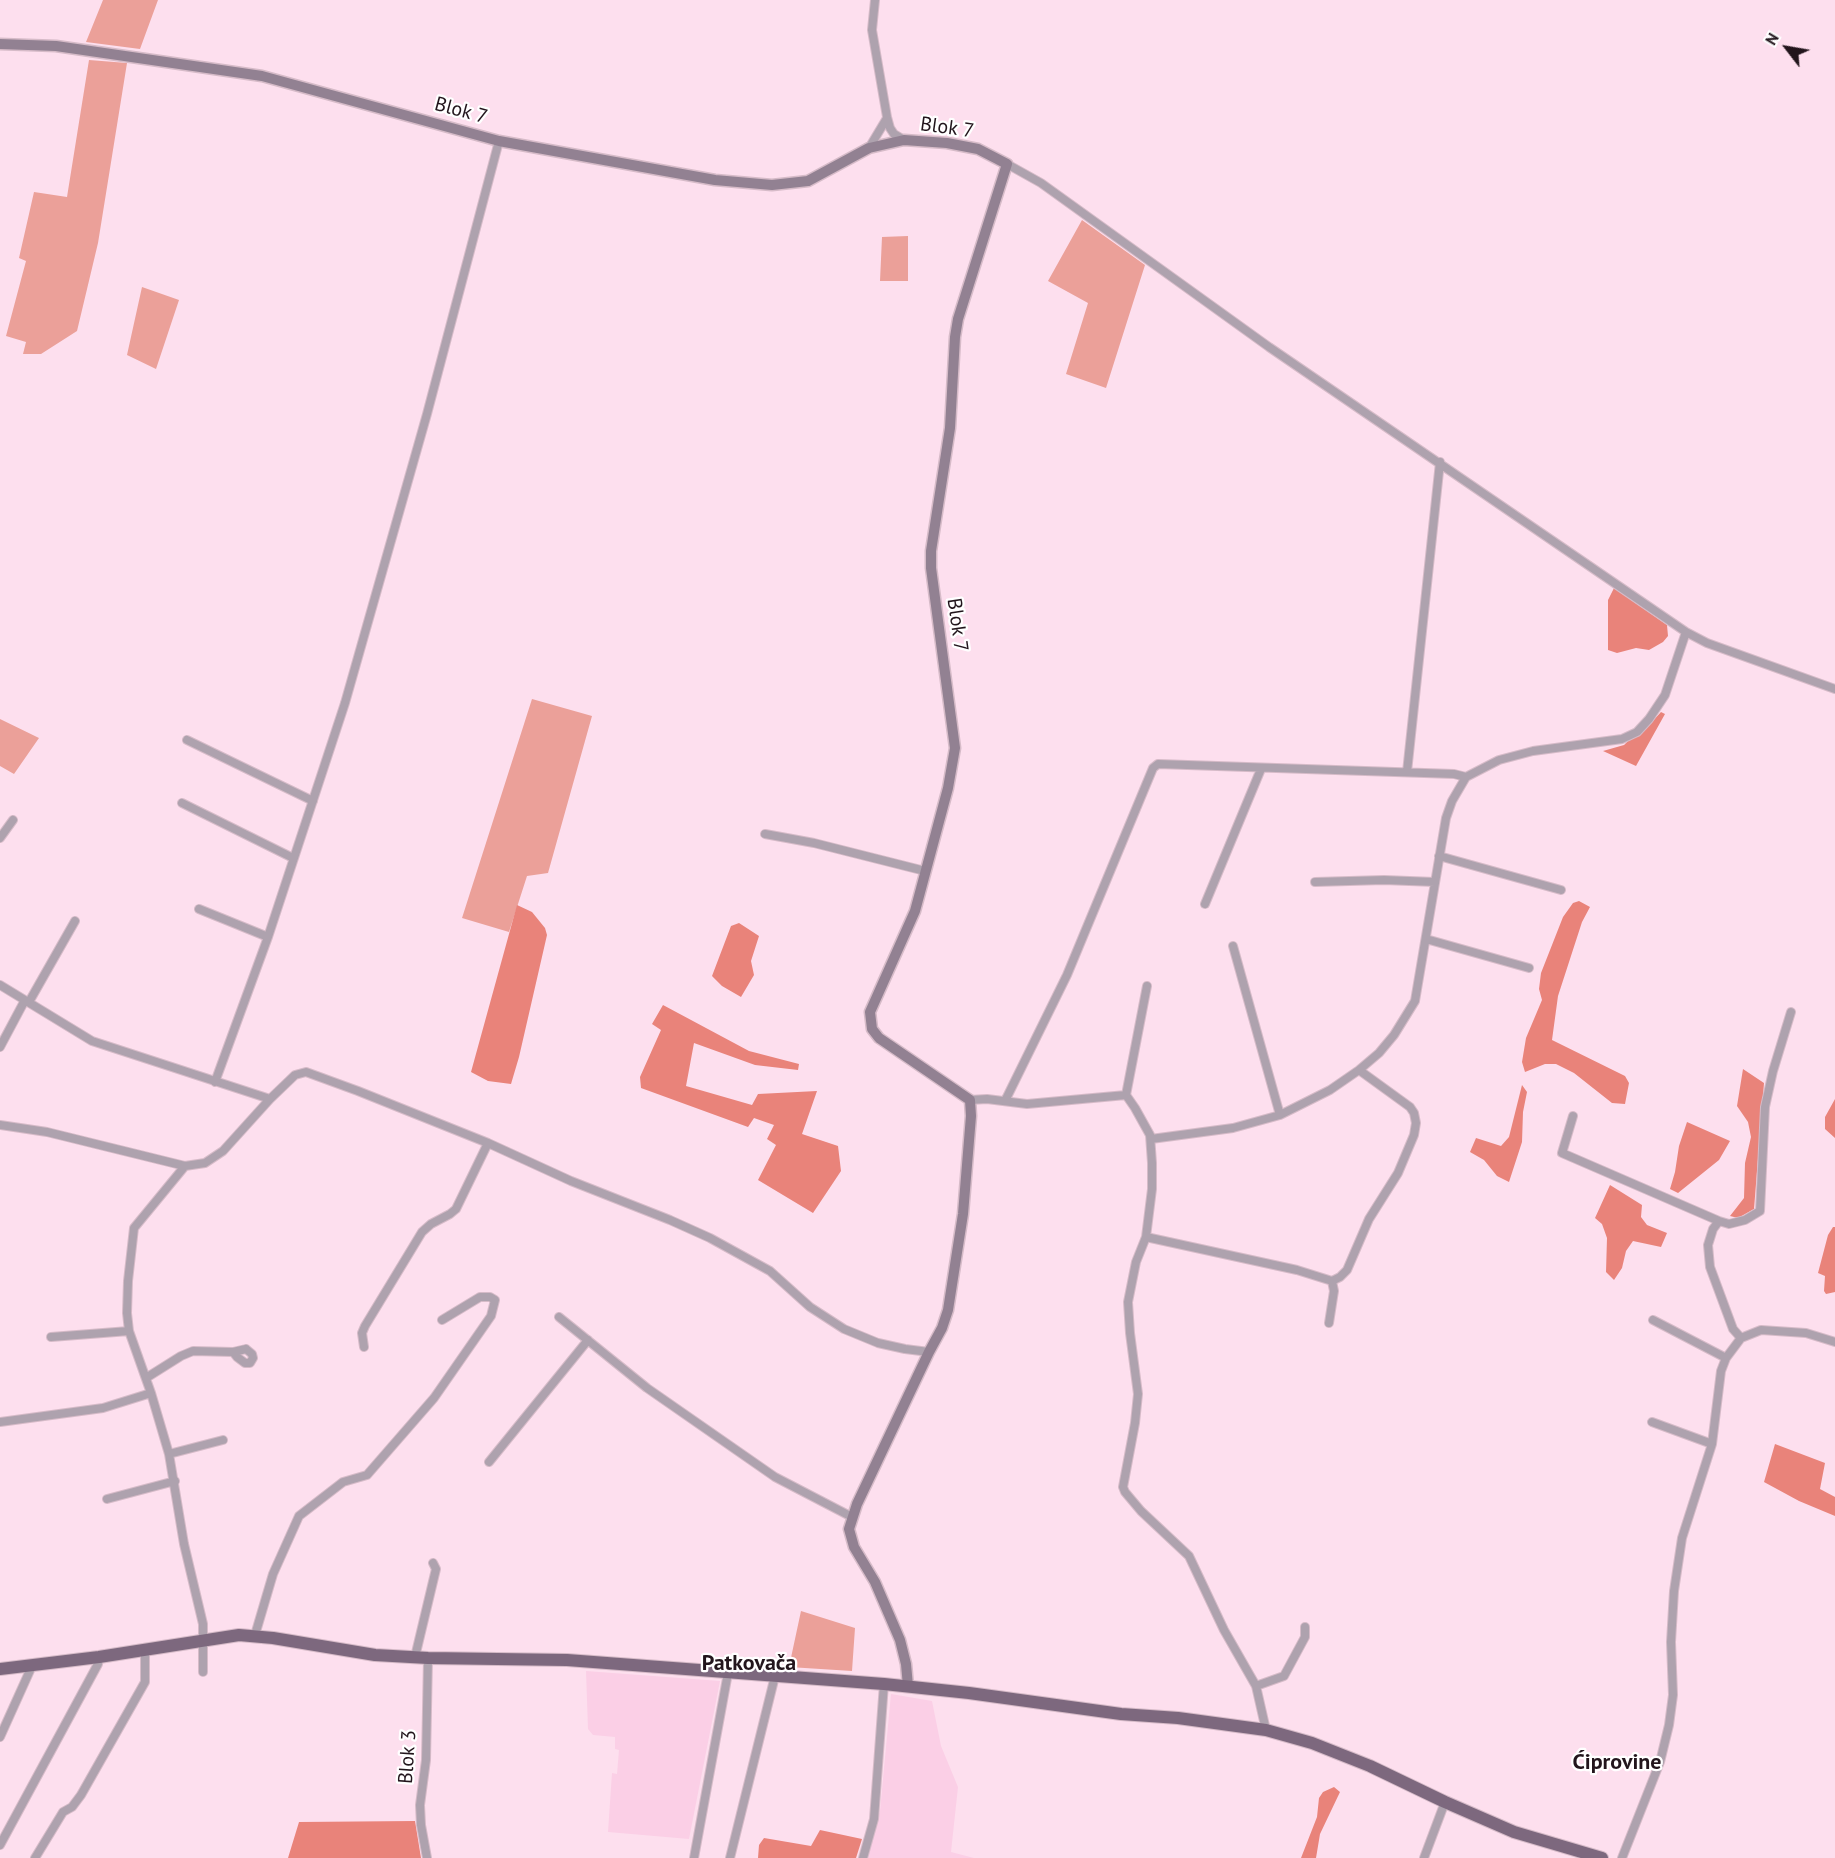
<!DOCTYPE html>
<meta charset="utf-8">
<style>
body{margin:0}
#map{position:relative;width:1835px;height:1858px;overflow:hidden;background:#fddfee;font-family:"PT Sans",sans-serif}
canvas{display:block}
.north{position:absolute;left:1757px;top:18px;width:60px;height:60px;-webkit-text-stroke:4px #fff;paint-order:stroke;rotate:301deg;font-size:16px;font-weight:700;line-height:24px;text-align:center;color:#22151c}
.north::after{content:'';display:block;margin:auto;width:21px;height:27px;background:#22151c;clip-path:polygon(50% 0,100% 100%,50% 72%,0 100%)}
</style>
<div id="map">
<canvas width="1835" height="1858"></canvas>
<div class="north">N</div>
</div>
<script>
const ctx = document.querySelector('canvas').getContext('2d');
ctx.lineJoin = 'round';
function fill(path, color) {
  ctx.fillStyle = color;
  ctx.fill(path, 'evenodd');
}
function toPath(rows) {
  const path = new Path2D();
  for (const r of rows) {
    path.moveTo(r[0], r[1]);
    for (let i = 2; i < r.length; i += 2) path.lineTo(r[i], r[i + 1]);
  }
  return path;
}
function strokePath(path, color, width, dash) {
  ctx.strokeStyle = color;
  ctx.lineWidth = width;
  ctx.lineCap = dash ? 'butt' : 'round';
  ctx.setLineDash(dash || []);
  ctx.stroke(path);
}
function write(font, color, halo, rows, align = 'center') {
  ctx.font = font + ' "PT Sans",sans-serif';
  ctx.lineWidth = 4.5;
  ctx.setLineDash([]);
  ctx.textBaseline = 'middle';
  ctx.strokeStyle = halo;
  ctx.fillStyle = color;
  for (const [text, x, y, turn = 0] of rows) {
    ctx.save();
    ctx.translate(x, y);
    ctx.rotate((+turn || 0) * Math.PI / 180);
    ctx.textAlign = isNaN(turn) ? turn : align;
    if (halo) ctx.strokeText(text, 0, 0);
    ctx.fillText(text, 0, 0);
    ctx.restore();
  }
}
fill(toPath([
 [586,1671,720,1681,689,1839,608,1832,612,1773,617,1774,619,1750,615,1749,615,1737,593,1735,588,1729],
 [891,1694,932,1701,941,1746,958,1787,951,1852,974,1858,868,1858,880,1811]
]), '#fbcfe6');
fill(toPath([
 [103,0,158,0,140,49,86,42],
 [89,60,127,63,98,243,77,331,41,354,23,354,26,342,6,336,26,261,19,258,34,192,67,197],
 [1082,220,1145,265,1106,388,1066,374,1088,303,1048,281],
 [908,236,908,281,880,281,882,237],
 [142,287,179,300,156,369,127,355],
 [532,699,592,716,548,873,527,876,509,932,462,918],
 [0,719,39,738,14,774,0,766],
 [801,1611,855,1628,852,1671,789,1667]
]), '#eba099');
fill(toPath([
 [1614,588,1667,625,1668,636,1663,642,1649,650,1636,648,1617,653,1608,650,1608,600],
 [1661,712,1665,714,1636,766,1603,751,1624,745,1631,738,1639,736],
 [1579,901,1590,907,1582,922,1558,996,1552,1040,1625,1076,1629,1083,1625,1104,1612,1103,1574,1073,1556,1064,1545,1064,1525,1072,1522,1062,1526,1038,1542,1000,1539,989,1541,973,1563,917,1573,903],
 [517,905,532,912,545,928,547,935,519,1057,511,1084,488,1081,471,1072],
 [739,923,759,936,751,961,754,975,741,997,722,986,712,976,731,926],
 [663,1005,749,1051,799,1064,798,1070,755,1065,694,1043,686,1086,752,1105,758,1094,817,1091,802,1134,838,1146,841,1171,813,1213,758,1180,776,1145,767,1139,774,1125,754,1118,748,1127,641,1088,640,1077,661,1030,652,1024],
 [1743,1069,1764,1083,1754,1209,1738,1218,1730,1216,1744,1198,1745,1163,1751,1137,1748,1122,1737,1106],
 [1522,1085,1527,1092,1523,1112,1522,1142,1509,1182,1497,1176,1484,1160,1470,1152,1476,1138,1501,1146,1509,1137],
 [1835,1099,1835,1138,1825,1129,1825,1117],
 [1687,1122,1730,1141,1719,1160,1678,1193,1670,1189,1675,1172,1679,1146],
 [1610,1185,1642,1205,1641,1217,1647,1225,1667,1233,1661,1247,1633,1241,1626,1251,1622,1268,1614,1280,1606,1272,1607,1238,1602,1224,1595,1218],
 [1833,1227,1835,1227,1835,1292,1826,1294,1824,1291,1825,1276,1818,1273,1828,1235],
 [1775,1444,1825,1463,1820,1489,1835,1497,1835,1516,1799,1501,1764,1482],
 [1334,1787,1340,1792,1320,1834,1316,1858,1301,1858,1317,1817,1319,1798,1323,1792],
 [415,1821,421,1858,288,1858,299,1822],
 [820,1830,862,1839,856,1858,758,1858,759,1845,764,1838,811,1846]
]), '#e9837a');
const street = toPath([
 [875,0,872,30,887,117,890,128,894,134,904,140],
 [869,148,887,118],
 [1007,164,1041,183,1269,347,1686,632,1707,643,1835,689],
 [187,740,313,801],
 [1407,772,1440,462],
 [182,803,293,858],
 [765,834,814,843,925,871],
 [0,838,13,820],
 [1439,856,1561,890],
 [1315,882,1384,880,1435,882],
 [1205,904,1261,769],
 [199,909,268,937],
 [1426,939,1529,968],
 [1233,946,1280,1115],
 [0,985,92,1041,270,1099],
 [1147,986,1126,1095,1135,1108,1150,1135,1152,1163,1152,1189,1146,1237,1136,1262,1128,1302,1130,1333,1138,1394,1135,1423,1123,1487,1125,1492,1141,1511,1189,1556,1224,1630,1256,1686,1266,1730],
 [29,1002,75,921],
 [0,1047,25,1000],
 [215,1082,268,937,345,703,427,414,499,141],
 [970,1100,987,1099,1027,1104,1126,1095],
 [1005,1101,1067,975,1153,768,1158,764,1454,774,1466,777],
 [1573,1116,1562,1153,1719,1221,1729,1224,1745,1220,1760,1211,1765,1107,1773,1071,1791,1012],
 [0,1125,47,1132,185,1166],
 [1151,1139,1233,1128,1280,1115,1330,1090,1359,1070,1379,1053,1394,1035,1415,1001,1446,818,1452,801,1466,777,1499,760,1533,751,1622,739,1637,732,1649,719,1665,695,1686,632],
 [1719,1221,1713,1229,1708,1245,1710,1267,1733,1329,1741,1338],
 [1146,1237,1297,1270,1332,1281,1340,1277,1347,1270,1369,1219,1398,1173,1414,1135,1416,1123,1414,1113,1410,1107,1359,1070],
 [559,1317,647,1388,775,1477,852,1517],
 [1653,1320,1726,1358],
 [1329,1323,1334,1291,1332,1281],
 [51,1337,129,1331],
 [364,1347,362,1333,365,1326,422,1232,431,1224,450,1214,456,1209,488,1143],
 [246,1349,252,1354,253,1358,250,1363,245,1363,237,1357,233,1352,246,1349],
 [146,1378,181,1356,193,1351,233,1352],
 [0,1422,103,1408,151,1393],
 [1652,1422,1712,1444],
 [169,1454,223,1440],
 [489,1462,588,1340],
 [107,1499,175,1481],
 [255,1635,273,1574,299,1516,343,1482,367,1475,434,1398,491,1316,495,1300,490,1297,480,1297,442,1320],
 [415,1657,436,1569,433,1563],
 [203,1672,203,1624,184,1544,169,1454,151,1393,129,1331,127,1313,128,1281,134,1228,185,1166,205,1163,223,1151,270,1099,295,1075,306,1072,358,1091,488,1143,571,1181,670,1220,710,1238,770,1271,810,1307,844,1329,878,1343,905,1349,929,1352],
 [1256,1686,1284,1676,1305,1637,1305,1627],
 [0,1737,32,1666],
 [0,1845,98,1664,99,1657],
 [35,1858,63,1812,72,1807,81,1795,145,1682,145,1649],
 [427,1858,421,1825,420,1805,426,1760,428,1658],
 [694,1858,728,1673],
 [730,1858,775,1676],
 [863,1858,874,1819,884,1684],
 [1424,1858,1445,1802],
 [1622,1858,1660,1762,1669,1725,1673,1695,1671,1642,1674,1591,1682,1538,1712,1444,1721,1371,1726,1358,1741,1338,1761,1330,1806,1333,1835,1342]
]);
const secondary = toPath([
 [0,44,56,46,262,76,499,141,715,180,772,185,808,181,869,148,904,140,947,143,978,149,1007,164,958,319,955,337,950,428,931,551,931,568,955,748,948,788,915,911,870,1012,872,1029,879,1038,970,1100,971,1116,963,1214,948,1310,942,1328,929,1352,857,1504,849,1529,854,1547,875,1582,900,1640,906,1664,908,1686]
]);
const primary = toPath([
 [0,1669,99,1657,239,1635,273,1638,375,1655,428,1658,567,1660,884,1684,969,1693,1121,1714,1178,1718,1266,1730,1312,1743,1370,1766,1445,1802,1514,1832,1602,1858]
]);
strokePath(street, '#d6bbc8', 10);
strokePath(secondary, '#d6bbc8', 13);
strokePath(primary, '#d6bbc8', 14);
strokePath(street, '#aea2ae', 8);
strokePath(secondary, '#928192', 10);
strokePath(primary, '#7d687e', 12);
write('20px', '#22151c', '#fff', [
 ["Blok 7",461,111,15],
 ["Blok 7",947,128,8],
 ["Blok 7",957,625,82],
 ["Blok 3",408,1757,-86]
]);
write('bold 22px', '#22151c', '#fff', [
 ["Patkovača",749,1664],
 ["Ćiprovine",1617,1763]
]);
</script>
